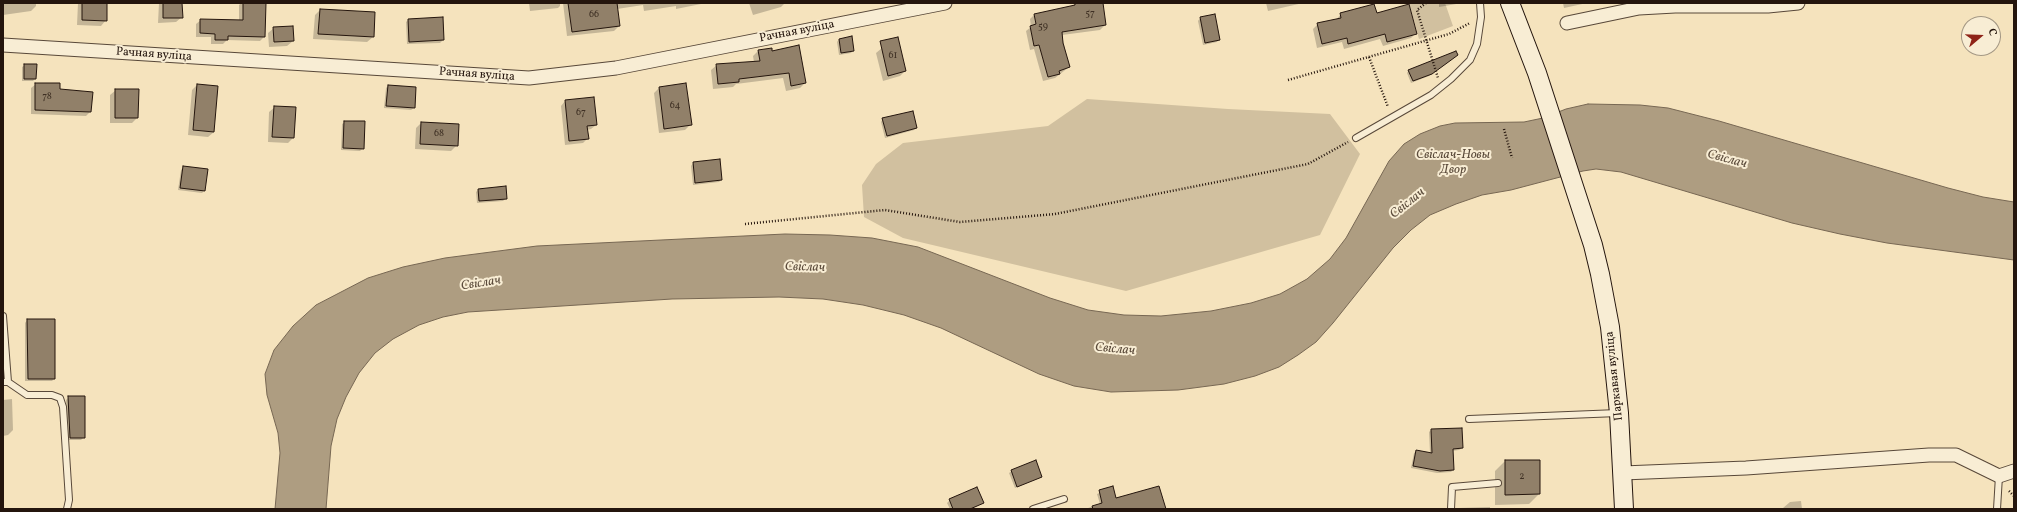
<!DOCTYPE html>
<meta charset="utf-8">
<style>
body{margin:0}
#map{position:relative;width:2017px;height:512px;overflow:hidden;background:#f5e3bd;font-family:Vollkorn,serif}
canvas{display:block}
.frame{position:absolute;inset:0;border:4px solid #24150d;pointer-events:none}
.north{position:absolute;left:1961px;top:16px;width:40px;height:40px;box-sizing:border-box;background:#f8edd4;border:1px solid #a39784;border-radius:50%;rotate:71deg;font-size:11px;font-weight:700;line-height:16px;text-align:center;color:#24150d}
.north::after{content:'';display:block;margin:auto;width:14px;height:18px;background:#8f2418;clip-path:polygon(50% 0,100% 100%,50% 72%,0 100%)}
</style>
<div id="map">
<canvas width="2017" height="512"></canvas>
<div class="frame"></div>
<div class="north">С</div>
</div>
<script>
const ctx = document.querySelector('canvas').getContext('2d');
ctx.lineJoin = 'round';
function fill(path, color) {
  ctx.fillStyle = color;
  ctx.fill(path, 'evenodd');
}
function toPath(rows) {
  const path = new Path2D();
  for (const r of rows) {
    path.moveTo(r[0], r[1]);
    for (let i = 2; i < r.length; i += 2) path.lineTo(r[i], r[i + 1]);
  }
  return path;
}
function strokePath(path, color, width, dash) {
  ctx.strokeStyle = color;
  ctx.lineWidth = width;
  ctx.lineCap = dash ? 'butt' : 'round';
  ctx.setLineDash(dash || []);
  ctx.stroke(path);
}
function write(font, color, halo, rows, align = 'center') {
  ctx.font = font + ' Vollkorn,serif';
  ctx.lineWidth = 4;
  ctx.setLineDash([]);
  ctx.textBaseline = 'middle';
  ctx.strokeStyle = halo;
  ctx.fillStyle = color;
  for (const [text, x, y, turn = 0] of rows) {
    ctx.save();
    ctx.translate(x, y);
    ctx.rotate((+turn || 0) * Math.PI / 180);
    ctx.textAlign = isNaN(turn) ? turn : align;
    if (halo) ctx.strokeText(text, 0, 0);
    ctx.fillText(text, 0, 0);
    ctx.restore();
  }
}
fill(toPath([
 [1409,3,1445,3,1453,26,1419,39],
 [1087,99,1228,109,1330,114,1360,154,1320,235,1126,291,903,238,864,217,862,185,876,164,903,143,1048,126]
]), '#d1c09f');
const water = toPath([
 [1588,104,1640,105,1668,108,1719,121,1948,188,1983,197,2014,202,2014,260,1887,243,1840,234,1792,223,1621,172,1596,169,1583,171,1511,190,1482,195,1456,204,1430,215,1411,230,1393,248,1333,323,1316,342,1298,355,1279,367,1255,376,1224,384,1178,390,1111,392,1074,386,1039,374,941,328,904,315,863,305,823,299,779,297,672,299,468,312,443,317,419,325,393,339,375,353,359,373,346,397,337,419,331,446,326,509,275,509,280,453,278,433,267,395,265,374,274,350,293,326,316,305,368,278,403,267,445,258,537,246,785,234,830,235,872,238,918,247,1050,298,1088,310,1124,315,1161,316,1211,311,1251,303,1280,294,1307,279,1330,259,1346,238,1389,161,1404,144,1420,134,1440,126,1455,123,1524,122,1543,118,1566,109,1588,104]
]);
fill(water, '#ae9d81');
strokePath(water, '#776753', 1);
fill(toPath([
 [3,3,36,3,36,6,31,11,3,15],
 [78,3,106,3,106,20,101,26,77,25],
 [159,3,181,3,182,17,176,22,158,23],
 [241,3,265,3,264,37,260,41,227,40,223,44,211,44,211,37,196,37,196,24,201,20,239,21,239,5],
 [529,3,560,3,560,6,558,8,530,11],
 [563,3,706,3,676,9,676,6,644,11,643,5,617,9,619,26,614,31,567,36],
 [749,3,785,3,781,7,753,15],
 [1075,3,1102,3,1105,25,1100,30,1062,35,1069,67,1055,78,1043,81,1034,49,1030,50,1026,31,1031,27,1030,19,1034,15,1072,7],
 [1266,3,1303,3,1268,11],
 [1439,3,1462,3,1439,7],
 [1563,3,1587,3,1564,8],
 [320,10,373,37,367,42,313,39,315,15],
 [1341,14,1376,14,1416,33,1411,38,1383,46,1380,39,1344,49,1342,42,1317,48,1313,29,1318,24,1336,20],
 [442,18,443,40,440,43,407,44,406,22,408,20],
 [1200,18,1219,39,1217,42,1203,45,1198,21],
 [274,28,293,41,287,46,269,47,268,33],
 [839,39,853,50,851,53,839,55,837,42],
 [899,44,905,71,900,76,883,81,876,53,882,48],
 [759,50,771,52,805,83,800,88,786,91,783,78,736,84,733,87,713,89,711,70,717,65,754,62,753,56],
 [1454,57,1429,76,1411,83,1407,73,1409,70],
 [25,65,35,79,33,81,22,81,22,67],
 [36,84,59,90,92,93,90,112,86,116,31,114,31,88],
 [197,85,214,132,208,137,188,135,192,90],
 [388,86,414,108,411,110,384,108,386,88],
 [659,88,690,125,685,130,659,133,654,93],
 [116,90,137,118,132,123,110,123,110,95],
 [565,101,596,125,591,129,587,130,588,138,583,143,565,145,561,106],
 [275,107,293,138,288,143,268,142,269,112],
 [883,119,916,128,914,130,885,138,881,122],
 [345,122,363,148,360,151,341,150,342,124],
 [421,123,457,145,451,151,415,149,416,128],
 [693,163,721,180,719,182,693,185,691,166],
 [184,167,204,191,202,193,178,190,181,170],
 [478,190,506,198,503,201,477,203,476,192],
 [27,320,54,379,52,381,25,381,25,323],
 [69,397,84,437,81,440,67,440,66,400],
 [12,399,13,430,8,435,3,436,3,400],
 [1431,430,1462,448,1459,450,1452,451,1453,470,1451,472,1437,473,1411,468,1414,453,1417,451,1430,453,1429,432],
 [1505,461,1539,461,1539,494,1529,504,1495,505,1495,471],
 [1012,471,1041,477,1015,488,1009,473],
 [1112,488,1116,500,1163,509,1085,509,1100,504,1097,494],
 [950,500,983,503,972,509,950,509,947,503],
 [1801,501,1802,509,1776,509,1783,508,1790,502],
 [1490,507,1490,509,1457,509,1458,508]
]), '#0003');
const building = toPath([
 [82,3,107,3,107,21,82,20,82,3],
 [163,3,182,3,183,18,163,18,163,3],
 [243,3,266,3,265,37,228,36,228,40,215,40,215,34,200,33,200,19,243,20,243,3],
 [568,3,617,3,620,26,572,32,568,3],
 [1075,3,1103,3,1106,25,1062,32,1063,43,1070,67,1059,71,1060,74,1048,77,1039,45,1034,46,1030,26,1036,24,1034,14,1075,5,1075,3],
 [1374,4,1377,13,1409,4,1417,34,1387,42,1385,34,1348,44,1347,38,1322,44,1317,23,1341,18,1340,13,1374,4],
 [320,9,375,12,374,37,318,34,320,9],
 [1215,14,1220,40,1205,43,1200,17,1215,14],
 [443,17,444,40,409,42,408,19,443,17],
 [293,26,294,41,274,42,273,27,293,26],
 [852,36,854,51,841,53,839,39,852,36],
 [898,37,906,71,888,76,880,41,898,37],
 [799,45,806,83,791,86,789,73,739,79,739,82,718,84,716,64,760,61,758,50,772,48,772,51,799,45],
 [1456,51,1458,55,1432,74,1413,81,1408,70,1456,51],
 [24,64,37,64,36,79,24,79,24,64],
 [35,83,60,83,60,89,93,92,91,112,35,110,35,83],
 [686,83,692,125,664,129,659,87,686,83],
 [197,84,218,86,214,132,193,130,197,84],
 [388,85,416,87,415,108,386,106,388,85],
 [115,89,139,89,138,118,115,118,115,89],
 [594,97,597,125,587,126,589,139,569,141,565,100,594,97],
 [274,106,296,107,294,138,272,137,274,106],
 [913,111,917,128,887,136,882,118,913,111],
 [344,121,365,121,364,149,343,148,344,121],
 [421,122,459,124,458,146,420,144,421,122],
 [720,159,722,180,695,183,693,162,720,159],
 [183,166,208,169,205,191,180,188,183,166],
 [506,186,507,199,479,201,478,189,506,186],
 [27,319,55,319,55,379,28,379,27,319],
 [68,396,85,396,85,438,70,438,68,396],
 [1462,428,1463,448,1453,449,1454,470,1440,471,1413,466,1416,450,1432,453,1431,429,1462,428],
 [1036,460,1042,477,1017,487,1011,470,1036,460],
 [1505,460,1540,460,1540,494,1505,495,1505,460],
 [1113,486,1116,498,1159,486,1166,509,1093,509,1092,506,1102,503,1099,490,1113,486],
 [977,487,984,503,970,509,953,509,949,499,977,487]
]);
fill(building, '#918069');
strokePath(building, '#24150d', 1);
const service = toPath([
 [1356,138,1431,95,1451,79,1470,60,1477,44,1481,17,1480,3],
 [3,316,8,382],
 [3,382,8,382,27,395,52,395,60,398,63,407,69,500,67,509],
 [1469,419,1618,413],
 [1033,509,1064,499],
 [1451,509,1452,487,1498,483],
 [1997,509,1999,476]
]);
const minor = toPath([
 [1567,23,1639,8,1675,6,1768,6,1798,3],
 [3,45,529,78,616,68,945,3],
 [1623,473,1746,468,1929,455,1956,455,1999,476,2014,471]
]);
const secondary = toPath([
 [1510,3,1537,73,1593,245,1600,274,1610,327,1619,413,1624,509]
]);
strokePath(service, '#584839', 8);
strokePath(minor, '#584839', 15);
strokePath(secondary, '#24150d', 20);
strokePath(toPath([
 [1426,3,1417,10,1438,78],
 [1369,57,1388,107],
 [1288,80,1449,34,1470,23],
 [1504,129,1512,158],
 [745,224,885,210,960,222,1055,214,1308,164,1348,142],
 [2009,491,2014,496]
]), '#24150d', 2.5, [1, 2]);
strokePath(service, '#f8edd4', 6);
strokePath(minor, '#f8edd4', 13);
strokePath(secondary, '#f8edd4', 18);
write('10px', '#3f3024', null, [
 ["57",1090,14],
 ["66",594,15],
 ["59",1043,27],
 ["61",893,56],
 ["78",47,97],
 ["64",675,106],
 ["67",581,113],
 ["68",439,134],
 ["2",1522,477]
]);
write('12px', '#24150d', '#f8edd4', [
 ["Рачная вуліца",797,32,-11],
 ["Рачная вуліца",154,55,4],
 ["Рачная вуліца",477,75,4],
 ["Паркавая вуліца",1615,376,-96]
]);
write('italic 13px', '#5b4b3b', '#f8edd4', [
 ["Свіслач-Новы",1453,156],
 ["Двор",1453,171],
 ["Свіслач",1727,160,15],
 ["Свіслач",1408,204,-39],
 ["Свіслач",805,268,1],
 ["Свіслач",481,284,-9],
 ["Свіслач",1115,350,5]
]);
</script>
